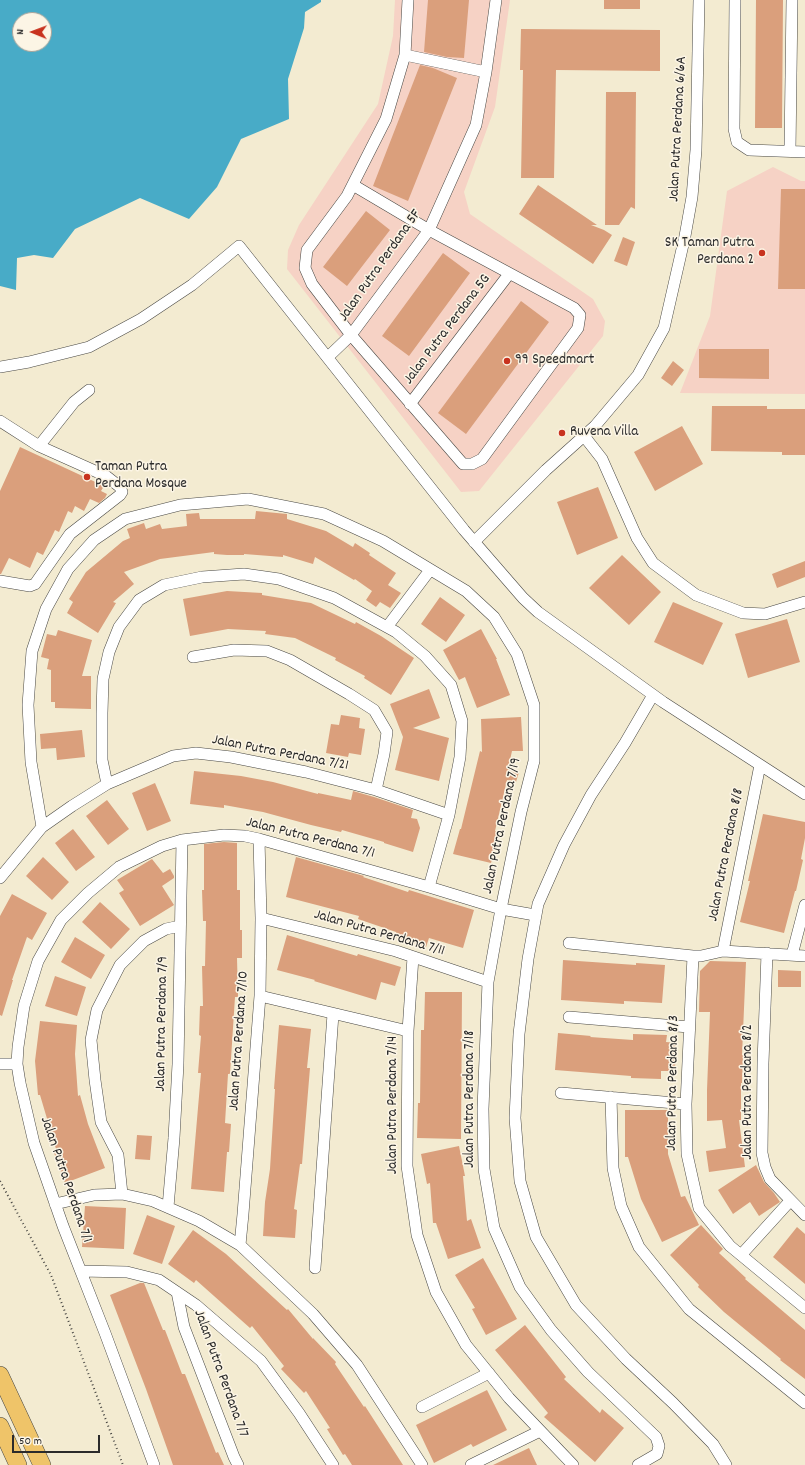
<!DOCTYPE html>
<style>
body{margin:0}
#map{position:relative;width:805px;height:1465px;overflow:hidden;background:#f3ebd1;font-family:Dekko,sans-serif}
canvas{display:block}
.north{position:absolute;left:12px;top:12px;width:40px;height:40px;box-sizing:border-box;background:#fcf5e5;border:1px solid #a8a49b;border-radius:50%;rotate:271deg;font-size:11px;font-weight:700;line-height:16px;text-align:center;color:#2b2b2b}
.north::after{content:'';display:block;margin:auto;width:14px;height:18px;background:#c8321e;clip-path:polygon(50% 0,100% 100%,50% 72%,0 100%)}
.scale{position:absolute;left:12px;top:1435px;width:88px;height:18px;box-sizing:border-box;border:2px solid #2b2b2b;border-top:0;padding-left:5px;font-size:12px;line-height:14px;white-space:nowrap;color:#2b2b2b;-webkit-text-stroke:3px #fcf5e5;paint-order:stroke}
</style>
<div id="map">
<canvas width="805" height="1465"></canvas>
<div class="north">N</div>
<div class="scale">50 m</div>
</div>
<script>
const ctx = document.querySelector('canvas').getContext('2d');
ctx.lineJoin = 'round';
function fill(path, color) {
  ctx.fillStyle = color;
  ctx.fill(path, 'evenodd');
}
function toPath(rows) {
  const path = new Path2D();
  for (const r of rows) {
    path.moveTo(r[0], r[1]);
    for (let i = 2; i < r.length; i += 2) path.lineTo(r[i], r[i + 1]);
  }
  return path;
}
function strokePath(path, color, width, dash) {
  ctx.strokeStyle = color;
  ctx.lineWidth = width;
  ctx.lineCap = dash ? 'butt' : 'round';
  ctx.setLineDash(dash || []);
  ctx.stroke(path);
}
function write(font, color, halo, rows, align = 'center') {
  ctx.font = font + ' Dekko,sans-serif';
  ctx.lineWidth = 3;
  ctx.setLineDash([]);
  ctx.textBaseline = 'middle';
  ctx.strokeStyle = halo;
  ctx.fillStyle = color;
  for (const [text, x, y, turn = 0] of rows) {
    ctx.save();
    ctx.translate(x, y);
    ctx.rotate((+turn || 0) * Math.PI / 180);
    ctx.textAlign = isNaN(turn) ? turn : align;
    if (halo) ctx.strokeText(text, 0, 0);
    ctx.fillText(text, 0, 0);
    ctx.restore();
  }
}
fill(toPath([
 [395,0,510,0,495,107,464,192,470,214,593,299,605,321,603,336,479,491,461,492,287,269,288,250,299,225,378,104,393,36],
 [773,167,801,181,805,181,805,394,680,393,710,316,727,191]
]), '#f6d2c5');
fill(toPath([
 [0,0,321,0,321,2,305,12,304,28,288,79,289,119,241,139,217,187,189,219,140,198,75,229,53,258,34,255,17,258,16,290,0,286],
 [20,20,44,20,44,44,20,44]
]), '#48abc7');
fill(toPath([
 [428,0,469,0,464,58,447,57,424,52],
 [604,0,640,0,640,9,604,9],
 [756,0,783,0,782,128,755,128],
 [521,29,660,30,660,71,556,70,554,178,521,178,523,70,520,70],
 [420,65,433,68,457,78,408,201,373,186],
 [606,92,636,92,635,209,631,207,619,225,605,225],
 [538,185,597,225,591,225,604,230,612,235,593,264,519,214],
 [781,189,805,189,805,289,778,289],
 [366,211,390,230,347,286,323,267],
 [623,237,635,242,627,266,614,261],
 [443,253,470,273,409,356,382,336],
 [521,301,549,322,466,434,438,413],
 [699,349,769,349,769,379,699,378],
 [673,361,684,370,672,386,661,378],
 [712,406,767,406,767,409,805,409,805,455,782,455,782,452,711,451],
 [682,426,703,464,655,491,634,452],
 [20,447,104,486,101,491,107,494,105,498,99,503,90,499,84,511,75,506,72,513,68,511,59,532,55,530,43,555,37,552,30,568,9,558,1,574,0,574,0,491],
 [598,487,618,538,577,555,557,502],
 [256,511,287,514,287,519,326,531,353,547,355,543,370,553,369,555,396,573,388,585,401,593,390,608,380,602,376,607,366,600,372,591,355,579,354,580,315,557,313,564,283,555,283,557,244,554,244,555,227,555,214,554,214,552,160,559,124,572,134,584,113,602,116,603,98,633,67,613,73,602,69,599,86,572,123,541,130,538,127,529,144,523,146,529,160,524,162,529,187,526,186,514,199,513,200,519,255,519],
 [622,555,661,592,629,625,589,588],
 [805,561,805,577,777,588,772,574],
 [227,591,262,593,262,595,311,603,355,624,356,622,381,636,414,658,391,695,364,678,365,676,335,660,336,658,295,638,265,634,266,631,228,629,190,636,183,599],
 [440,597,465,615,446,642,421,624],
 [673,602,723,623,703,665,654,642],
 [787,619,800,662,748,678,735,634],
 [481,629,497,659,496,659,510,695,477,708,465,677,459,680,443,650],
 [58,630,92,640,82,676,91,676,91,709,55,708,55,702,51,702,51,670,47,669,49,659,41,657,47,634,56,636],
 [429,689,440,718,413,728,449,738,439,781,395,770,403,737,390,704],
 [341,715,360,718,359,728,365,729,361,755,349,753,348,757,326,753,331,724,339,725],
 [521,717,523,751,512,751,508,769,519,772,516,782,507,780,495,831,499,832,491,863,453,854,460,829,461,829,480,751,482,752,481,719],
 [82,730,85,757,57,760,56,748,41,749,40,734],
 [194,771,241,776,273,782,318,794,318,793,351,800,353,791,374,797,413,810,411,818,417,819,420,828,413,852,384,843,384,842,342,830,341,832,311,825,263,812,224,805,224,808,190,804],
 [155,783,171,821,147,831,132,793],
 [107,800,129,829,108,845,86,816],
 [763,814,805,822,805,838,801,859,803,860,796,891,795,891,784,933,740,922,750,881,748,881],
 [73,829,95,857,76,871,55,843],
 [224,842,237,843,237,890,240,890,240,930,242,930,242,958,237,958,238,997,235,997,230,1074,228,1074,225,1123,231,1124,229,1152,227,1152,224,1192,191,1189,201,1073,198,1073,201,1036,199,1035,200,1006,203,1006,202,966,205,966,206,921,203,921,202,890,204,890,204,844],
 [43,857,69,882,52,900,26,876],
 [296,857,364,876,363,877,408,892,409,890,474,910,463,948,429,938,426,947,395,937,396,932,358,919,359,916,286,897],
 [152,859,163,873,170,869,174,876,174,878,162,886,174,905,140,926,119,893,124,890,117,880],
 [12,894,47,913,32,940,27,937,12,980,13,980,2,1016,0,1015,0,916],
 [100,902,130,929,111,949,82,922],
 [287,935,357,956,358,954,401,967,395,986,381,982,376,1000,314,981,315,980,277,970],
 [75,937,105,955,91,979,61,962],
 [563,960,636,965,636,963,665,965,662,1003,624,1001,624,1004,561,1000],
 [710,961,746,962,742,1055,743,1055,742,1083,741,1083,741,1120,739,1120,745,1167,709,1172,706,1151,726,1148,722,1120,707,1121,707,1090,710,1012,699,1012,700,971],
 [778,970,801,971,801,987,778,987],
 [55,976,86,987,77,1016,45,1006],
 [425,992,462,992,461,1139,417,1138,418,1103,420,1103,421,1030,424,1030],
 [40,1021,77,1025,75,1054,78,1096,80,1095,88,1124,105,1168,65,1183,53,1150,56,1149,40,1095,38,1095,35,1061],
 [279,1025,311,1029,307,1068,310,1068,302,1164,300,1164,294,1209,297,1210,295,1238,263,1236,265,1202,270,1169,275,1089,274,1089],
 [558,1033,591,1036,590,1037,633,1040,633,1034,667,1035,666,1042,676,1043,675,1071,661,1071,661,1079,631,1078,631,1076,555,1070],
 [625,1110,668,1110,668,1154,681,1197,685,1196,699,1225,662,1242,641,1199,628,1157,625,1157],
 [137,1135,152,1136,150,1160,135,1159],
 [459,1146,465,1176,463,1176,467,1221,471,1219,481,1248,448,1259,436,1223,433,1223,430,1183,427,1184,421,1154],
 [756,1165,764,1182,774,1193,780,1202,759,1216,750,1202,733,1214,718,1190],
 [85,1206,126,1208,124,1249,82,1247],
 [147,1215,175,1226,162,1264,133,1254],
 [701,1225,723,1249,719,1253,746,1278,745,1279,805,1330,805,1379,780,1360,781,1359,724,1312,698,1287,699,1285,670,1255],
 [797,1227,805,1234,805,1284,773,1257],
 [193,1230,226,1254,287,1310,288,1309,313,1339,313,1338,336,1362,335,1364,364,1407,365,1406,403,1465,352,1465,345,1454,343,1455,327,1429,330,1428,306,1391,304,1393,281,1369,284,1366,252,1326,250,1328,196,1280,194,1283,168,1264],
 [483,1258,517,1319,486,1335,472,1309,475,1308,455,1275],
 [140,1283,144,1283,163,1330,165,1330,182,1374,185,1374,216,1453,218,1452,224,1465,173,1465,146,1389,110,1295],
 [525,1325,566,1377,564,1379,600,1413,602,1409,624,1428,595,1462,544,1417,548,1413,495,1350],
 [487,1390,507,1430,473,1447,471,1444,434,1463,416,1425],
 [529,1448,537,1465,493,1465]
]), '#da9f7c');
const minor = toPath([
 [735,0,734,129,737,142,749,150,805,152],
 [405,55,486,72],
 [790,151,792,0],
 [353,185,429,230,574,308,580,315,578,328,482,459,472,464,463,464,351,335,312,284,305,268,307,250,347,196,386,119,405,55,408,0],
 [328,357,351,335,429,230,476,125,486,72,496,0],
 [0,367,29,362,89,347,141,319,192,285,239,246,464,530,523,598,538,612,663,702,805,794],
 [410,404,509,274],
 [0,421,39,446,106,476,120,487,122,492,120,495,70,534,35,584,30,586,0,581],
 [584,436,602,459,637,538,653,563,696,595,743,613,765,614,805,602],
 [39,446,74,402,89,390],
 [474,542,546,470,595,426,638,375,664,328,685,236,692,197,696,150,699,0],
 [387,627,430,570],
 [193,657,234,650,267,651,290,660,349,694,374,710,387,732,384,754,376,790],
 [653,695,625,743,591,795,564,845,538,904,528,959,519,1034,515,1118,520,1181,536,1237,576,1305,626,1359,673,1403,713,1444,726,1465],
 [107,784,102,760,102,713,103,679,109,652,119,627,139,600,164,585,202,577,244,574,279,579,334,598,396,632,425,656,451,685,462,721,460,757,449,815,429,887],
 [42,827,31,762,28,705,32,651,46,609,68,569,94,540,125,519,180,505,248,499,324,514,383,541,466,591,494,617,517,654,534,705,534,761,521,812,501,909,488,982,483,1109,484,1169,494,1228,520,1287,551,1330,588,1372,656,1437,659,1446,657,1454,638,1465],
 [0,878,42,827,72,806,107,784,173,756,196,753,231,757,306,772,376,790,449,815],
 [261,918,396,951,488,982],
 [569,943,693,956,701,956,723,951,805,956],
 [723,951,760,765],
 [767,953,763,1063,762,1153,765,1167,770,1179,805,1215],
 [792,955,805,905],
 [693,956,686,1104,687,1154,699,1208,730,1246,805,1308],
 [413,957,408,1031,407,1166,417,1235,436,1292,466,1345,509,1398,573,1465],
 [260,996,408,1031],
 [569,1017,689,1027],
 [0,1064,17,1064],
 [561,1093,686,1104],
 [611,1097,613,1168,621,1206,639,1247,689,1309,805,1403],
 [122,1194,118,1155,101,1122,95,1080,91,1040,97,1010,120,965,144,941,166,929,180,926],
 [55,1204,94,1195,122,1194,153,1201,199,1221,240,1245,313,1314,357,1365,422,1465],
 [168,1207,174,1138,178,1064,182,840],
 [240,1245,243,1214,260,996,261,918,259,839],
 [741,1255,790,1201],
 [315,1268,333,1014],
 [81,1271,127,1272,159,1280,196,1305,261,1361,299,1413,333,1465],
 [177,1292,184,1327,234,1457,238,1465],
 [422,1407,489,1373],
 [154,1465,105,1333,63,1226,34,1143,20,1083,17,1064,18,1047,24,1006,38,961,61,920,88,893,119,867,162,846,182,840,224,835,245,836,259,839,429,887,501,909,535,915],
 [471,1465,540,1431]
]);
const highway = toPath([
 [0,1375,42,1465],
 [0,1426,18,1465]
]);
strokePath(minor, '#494844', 12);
strokePath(highway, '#494844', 18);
strokePath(toPath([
 [0,1181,51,1275,123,1465]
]), '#494844', 2, [1, 3]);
strokePath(minor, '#fff', 11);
strokePath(highway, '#efc469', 17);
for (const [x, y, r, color] of [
 [762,253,4,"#c8321e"],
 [507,361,4,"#c8321e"],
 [562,433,4,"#c8321e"],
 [87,477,4,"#c8321e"]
]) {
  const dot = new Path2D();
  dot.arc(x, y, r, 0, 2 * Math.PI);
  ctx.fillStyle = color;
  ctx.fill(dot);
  strokePath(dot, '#fcf5e5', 1.5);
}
write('15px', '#2b2b2b', '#fcf5e5', [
 ["Jalan Putra Perdana 6/6A",679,129,-87],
 ["Jalan Putra Perdana 5F",381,266,-55],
 ["Jalan Putra Perdana 5G",448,330,-53],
 ["Jalan Putra Perdana 7/21",280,754,11],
 ["Jalan Putra Perdana 7/19",503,826,-78],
 ["Jalan Putra Perdana 7/1",310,839,14],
 ["Jalan Putra Perdana 8/8",727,855,-79],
 ["Jalan Putra Perdana 7/11",379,934,16],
 ["Jalan Putra Perdana 7/9",163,1024,-89],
 ["Jalan Putra Perdana 7/10",240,1041,-86],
 ["Jalan Putra Perdana 8/3",674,1083,-89],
 ["Jalan Putra Perdana 8/2",749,1092,-90],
 ["Jalan Putra Perdana 7/18",471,1099,-90],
 ["Jalan Putra Perdana 7/14",394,1105,-90],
 ["Jalan Putra Perdana 7/1",65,1180,71],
 ["Jalan Putra Perdana 7/7",220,1374,70]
]);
write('15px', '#2b2b2b', '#fcf5e5', [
 ["SK Taman Putra",754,244,"right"],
 ["Perdana 2",754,261,"right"],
 ["99 Speedmart",515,361],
 ["Ruvena Villa",570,433],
 ["Taman Putra",95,468],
 ["Perdana Mosque",95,485]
], 'left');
</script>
